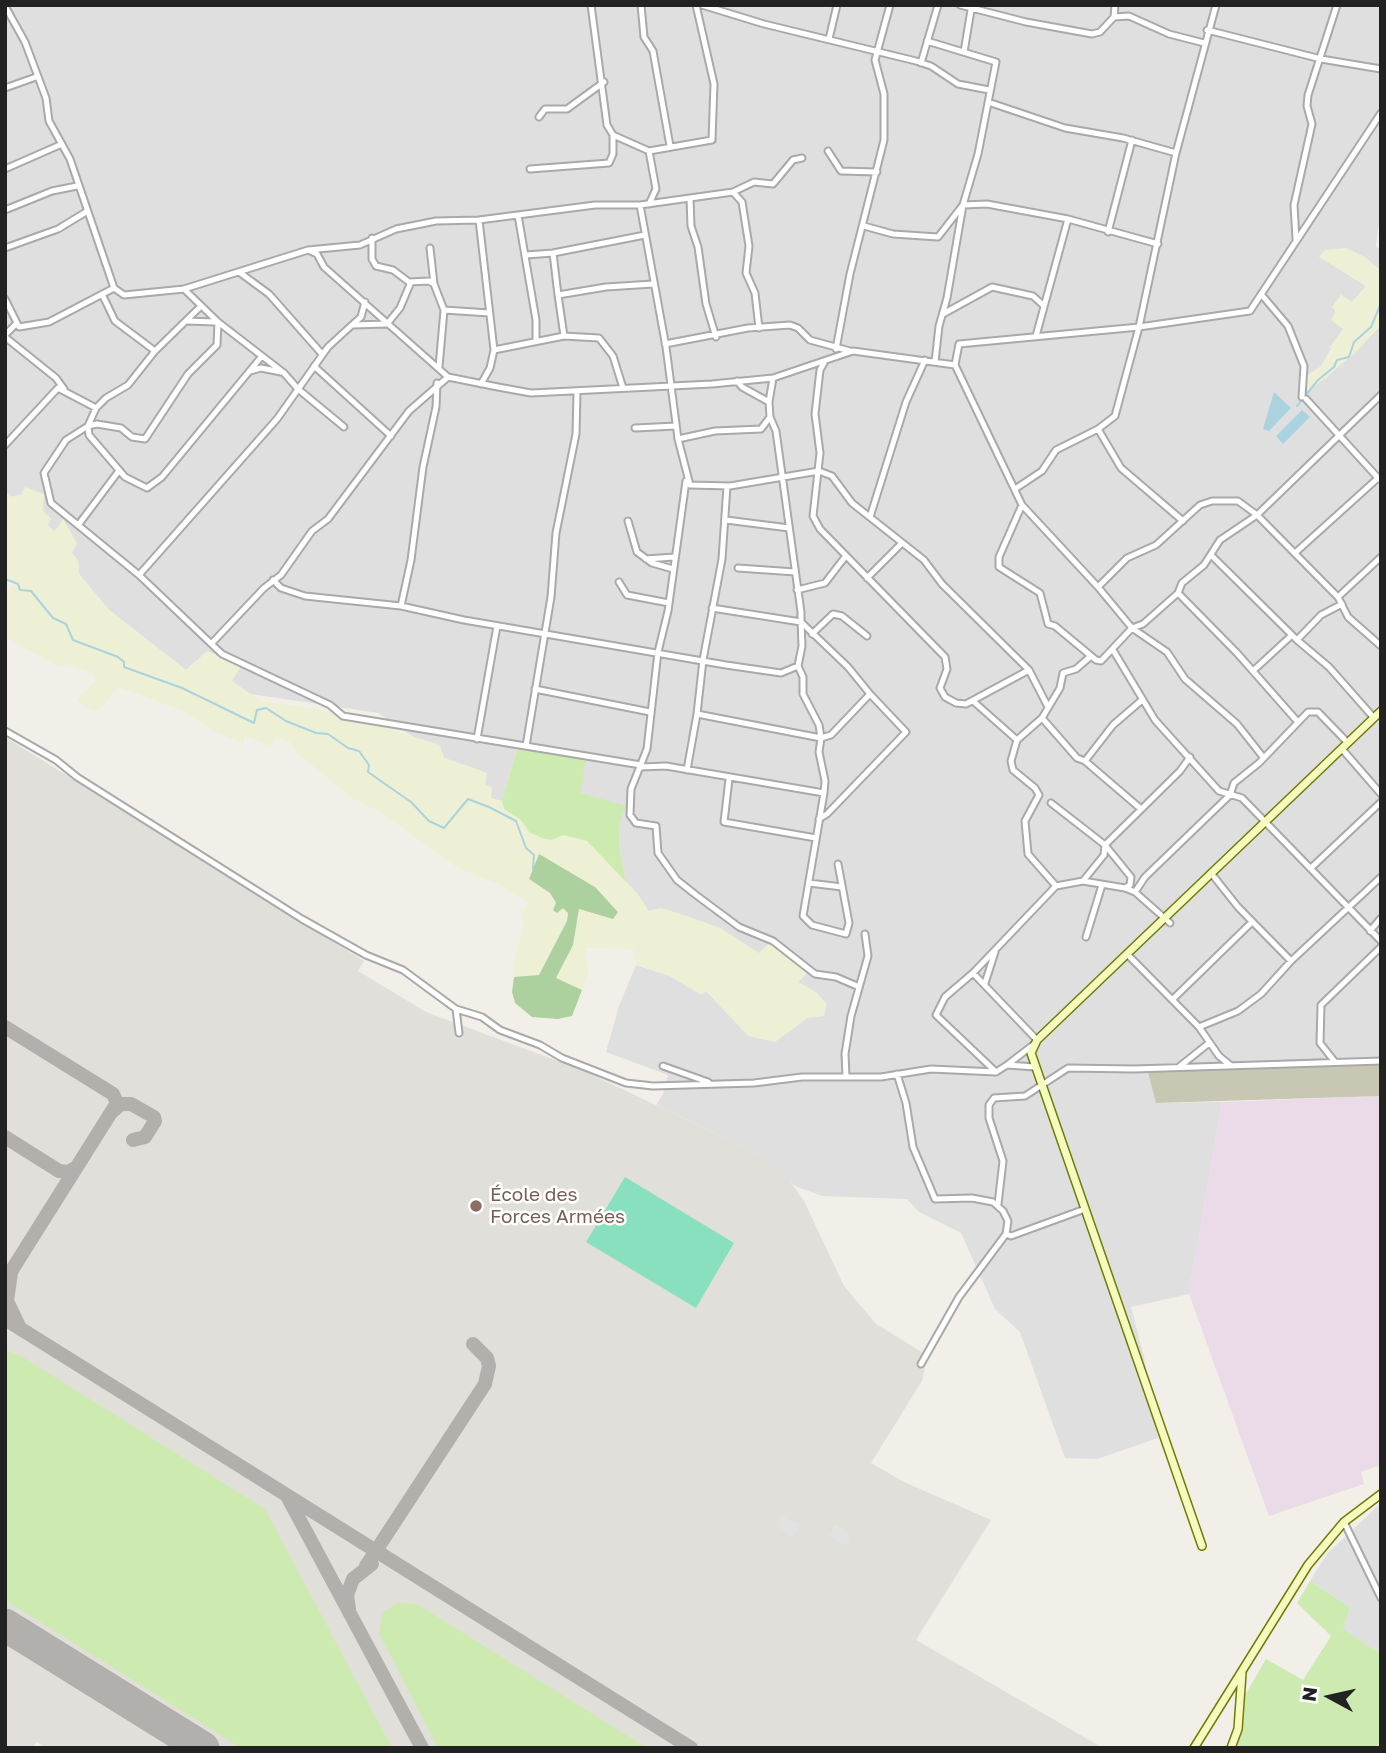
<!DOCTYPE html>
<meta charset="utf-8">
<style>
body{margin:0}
#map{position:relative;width:1386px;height:1753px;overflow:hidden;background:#f2efe9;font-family:"Golos Text",sans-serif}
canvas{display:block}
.frame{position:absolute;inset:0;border:7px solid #222;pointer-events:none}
.north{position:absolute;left:1295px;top:1662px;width:70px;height:70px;-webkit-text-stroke:5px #fff;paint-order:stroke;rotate:278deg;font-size:19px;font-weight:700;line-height:28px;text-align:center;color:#222}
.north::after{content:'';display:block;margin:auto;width:24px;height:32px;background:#222;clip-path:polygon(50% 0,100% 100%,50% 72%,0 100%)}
</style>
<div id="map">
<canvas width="1386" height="1753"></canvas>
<div class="frame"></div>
<div class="north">N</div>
</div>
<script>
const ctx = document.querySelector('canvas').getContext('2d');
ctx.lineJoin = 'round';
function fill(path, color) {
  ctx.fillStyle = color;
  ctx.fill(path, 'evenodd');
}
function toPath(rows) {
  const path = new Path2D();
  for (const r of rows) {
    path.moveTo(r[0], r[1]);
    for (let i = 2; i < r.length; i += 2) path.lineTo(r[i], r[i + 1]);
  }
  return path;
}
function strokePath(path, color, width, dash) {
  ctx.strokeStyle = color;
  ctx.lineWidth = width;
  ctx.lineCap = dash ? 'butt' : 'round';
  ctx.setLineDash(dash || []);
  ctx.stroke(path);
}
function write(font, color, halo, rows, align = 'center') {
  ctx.font = font + ' "Golos Text",sans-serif';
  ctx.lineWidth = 5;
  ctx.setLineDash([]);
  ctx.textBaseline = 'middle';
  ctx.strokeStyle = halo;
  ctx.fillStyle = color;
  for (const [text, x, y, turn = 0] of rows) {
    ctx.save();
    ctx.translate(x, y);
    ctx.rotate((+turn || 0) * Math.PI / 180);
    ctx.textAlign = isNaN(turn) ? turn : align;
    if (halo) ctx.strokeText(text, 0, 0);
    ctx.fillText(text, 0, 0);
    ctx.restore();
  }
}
fill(toPath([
 [5,5,1381,5,1381,229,1378,227,1376,247,1381,249,1381,271,1365,257,1320,257,1366,286,1352,303,1341,295,1333,307,1343,329,1321,366,1325,379,1381,325,1381,1058,1328,1058,1156,1103,1222,1102,1189,1294,1131,1307,1144,1357,1158,1438,1097,1459,1065,1458,1020,1332,995,1309,961,1233,919,1212,907,1199,822,1196,795,1186,759,1154,656,1105,663,1094,668,1075,606,1052,619,1006,636,965,670,976,700,994,706,991,723,1008,792,1030,807,1017,824,1016,817,993,798,982,807,973,759,954,720,928,649,912,626,882,619,848,620,821,518,746,502,801,490,798,485,786,486,773,444,758,378,713,177,683,197,660,186,670,109,610,79,574,78,561,72,553,64,520,54,532,21,495,10,497,5,490],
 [1381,1503,1381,1654,1342,1629,1350,1607,1310,1581,1327,1554]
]), '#e0dfdf');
fill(toPath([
 [1381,1096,1381,1465,1361,1472,1364,1484,1269,1516,1189,1294,1222,1102]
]), '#ebdbe8');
fill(toPath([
 [5,737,364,961,358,971,426,1012,582,1070,759,1154,784,1173,804,1201,844,1286,876,1324,922,1352,926,1363,922,1381,871,1463,904,1482,991,1520,916,1640,1103,1748,47,1748,37,1742,31,1748,5,1748]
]), '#e1dfda');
fill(toPath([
 [1328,1058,1381,1058,1381,1096,1156,1103,1148,1072,1227,1062]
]), '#c7c7b4');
fill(toPath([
 [1346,248,1365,257,1381,271,1381,325,1355,353,1308,392,1305,377,1321,366,1332,352,1330,347,1343,329,1331,320,1336,311,1332,307,1341,295,1352,302,1366,286,1319,257,1325,250],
 [25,487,44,494,43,511,51,519,47,526,55,532,63,519,77,543,72,553,78,561,79,574,109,610,186,670,207,651,242,665,232,681,259,700,336,712,440,745,444,758,487,773,485,785,492,787,491,798,502,801,504,809,521,820,529,832,542,838,552,840,563,835,587,841,637,893,649,911,661,908,684,915,720,928,759,953,769,943,778,946,807,973,798,982,817,993,827,1004,824,1016,807,1018,775,1042,748,1036,706,991,701,995,670,976,636,965,633,949,586,948,588,974,582,990,556,978,573,945,579,909,613,919,539,854,529,879,550,893,556,903,553,910,563,908,568,913,567,921,539,975,514,977,515,955,524,926,522,916,528,902,498,884,458,868,380,812,352,798,296,752,293,744,282,739,275,740,271,746,245,736,243,744,214,731,184,711,118,687,104,705,93,711,77,700,95,681,95,674,67,664,59,667,5,637,5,589,10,589,13,582,5,579,5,490,10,497,21,495]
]), '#eef0d5');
fill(toPath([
 [518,746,586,757,581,793,626,806,620,821,619,847,626,882,587,841,563,835,552,840,542,838,529,832,521,820,504,809,502,801],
 [5,1350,21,1356,265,1509,392,1748,241,1748,5,1600],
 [1310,1581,1350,1607,1343,1629,1381,1654,1381,1748,1237,1748,1242,1730,1245,1695,1266,1659,1303,1680,1331,1636,1297,1603],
 [397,1603,417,1604,647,1748,438,1748,379,1633,383,1612]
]), '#cdebb0');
fill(toPath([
 [539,854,595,887,618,912,613,919,579,909,573,945,556,978,582,990,572,1016,558,1019,532,1017,515,1003,512,992,514,977,539,975,567,921,568,913,563,908,557,913,553,910,556,903,550,893,529,879]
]), '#add19e');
fill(toPath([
 [625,1177,734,1243,696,1308,586,1242]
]), '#88e0be');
fill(toPath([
 [782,1514,800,1525,793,1537,775,1526],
 [834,1524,850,1534,848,1542,843,1545,827,1535,832,1532]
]), '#e2e2e2');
fill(toPath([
 [1274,392,1291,408,1269,431,1263,429],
 [1302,410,1310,417,1283,444,1276,436]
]), '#aad3df');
strokePath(toPath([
 [1297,406,1318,380,1334,367,1337,360,1349,357,1354,342,1371,327,1381,303],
 [5,579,18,584,20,590,31,591,53,618,66,624,73,640,118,657,124,662,124,667,182,688,254,723,257,710,266,708,286,721,316,733,328,734,348,748,359,751,369,765,368,772,411,802,429,821,444,828,468,799,489,807,516,821,526,848,534,855,533,869]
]), '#aad3df', 2);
strokePath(toPath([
 [5,1027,113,1094,117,1103,5,1281],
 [113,1111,121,1104,131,1104,154,1117,155,1121,145,1137,133,1140],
 [5,1137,59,1171,68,1172,75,1168],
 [11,1273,7,1301,19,1326],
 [5,1319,691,1748],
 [287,1496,422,1748],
 [366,1566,485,1384,489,1366,487,1358,473,1344],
 [349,1609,347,1595,353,1579,372,1564]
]), '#b1b0ac', 14);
strokePath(toPath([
 [5,1625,203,1748]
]), '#b1b0ac', 33);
const street = toPath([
 [591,5,607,125,613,135,649,151,656,189,649,204],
 [641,5,644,37,653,51,670,146],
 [702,5,764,24,916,61,931,66,958,84,989,90],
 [960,5,1026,22,1092,34,1100,32,1114,17,1129,16,1169,34,1204,43],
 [5,6,25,42,46,98,49,121,70,159,114,288,124,295,184,289,308,250,360,245,396,229,436,221,479,220,595,205,640,205,733,192,754,182,773,184,793,160,802,158],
 [1114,17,1115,5],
 [1207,30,1321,59,1381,69],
 [829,39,837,5],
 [927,41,996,62,978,154,963,205,947,298,939,326,935,362],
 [964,52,971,10],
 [921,63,938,5],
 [5,88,36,77],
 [988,102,1065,128,1123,138,1176,153],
 [539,117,545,109,567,109,604,82],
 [649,151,712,140,714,84,696,5],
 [828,151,841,171,877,172],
 [5,169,62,144],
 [530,169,609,163,613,154,613,135],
 [733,192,742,202,749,246,746,273,755,293,759,328],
 [690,198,691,226,698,247,706,304,716,337],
 [640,205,666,347,678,439,690,485,730,486,819,471,832,476,852,503,924,560,942,584,1029,670,1048,707],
 [5,210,52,191,77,186],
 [518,215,536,320,536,341],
 [479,220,494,350,564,336,599,338,613,356,623,388],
 [864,226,893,234,938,237,963,205,987,204,1068,219,1158,244],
 [1108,232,1132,140],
 [372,238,372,259,376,266,393,270,409,282,429,281,434,284,444,310,439,367],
 [1296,239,1294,205,1312,124,1307,106,1308,95,1337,5],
 [5,248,58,229,86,212],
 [430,248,434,284],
 [308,250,317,254,324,267,448,377,498,387,531,393,712,384,773,378,853,351,955,365,959,344,1139,327,1250,311,1381,113],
 [526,255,553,253],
 [239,272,269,294,322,354],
 [184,289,218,322,284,373,298,389,344,427],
 [102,294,115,321,155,351],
 [1261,294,1288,326,1304,366,1302,397],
 [558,295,553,253,645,235],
 [5,299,19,327,49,322,114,288],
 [200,307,155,351,128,385,106,398,96,408,88,426,89,435,125,477,147,488,162,477,262,356],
 [444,310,489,313],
 [943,314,992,287,1033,296,1044,306],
 [187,321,215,322],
 [218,322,217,345,188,374,145,439,132,437,121,428,97,424,88,426,66,440,44,473,51,503,139,575,222,654,330,705,343,716,641,765],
 [352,325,361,317,365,302],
 [5,335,16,324],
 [564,336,558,295,606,287,653,284],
 [1036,336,1068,219],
 [5,337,56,378,64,389],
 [665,344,748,328,790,325,798,328,810,340,850,351],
 [836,349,850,274,884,140,884,94,875,60,890,5],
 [824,363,820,370,815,414,820,453,813,516,820,529,945,657,947,669,940,688,945,697,956,703,966,704,1029,670],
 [955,365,1022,505,1098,587,1132,628,1167,652,1185,679,1237,724,1263,757],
 [314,366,391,436],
 [250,371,261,368,281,372],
 [737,381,742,387,769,402],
 [481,384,490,368,494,350],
 [1306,399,1379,479],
 [635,428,676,426],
 [1098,429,1121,468,1183,521],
 [678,439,715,431,761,429,770,417,769,402,773,378],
 [5,445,58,388,96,408],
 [686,481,668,611,658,652,647,749,631,789,630,815,636,823,656,826,658,853,677,880,696,895,739,927,773,941,815,974,836,977,857,986],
 [727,486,722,559,703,660,697,714,821,738,819,752,825,781,824,793],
 [1015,489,1042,471,1056,450,1098,429,1115,416,1139,327,1176,153,1216,5],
 [1022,505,999,557,999,567,1040,593,1048,624,1055,626,1096,660,1101,661,1132,628,1143,624,1178,593,1182,583,1204,565,1220,540,1257,515,1381,395],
 [870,517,906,402,925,360],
 [726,520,789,528],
 [628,521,637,552,652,563,673,569],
 [79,524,118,472],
 [1295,553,1378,478],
 [1211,555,1297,640,1329,667,1374,718],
 [646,559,674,557],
 [738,568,795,572],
 [139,575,277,419,328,347,352,325,387,324,400,308,411,282],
 [867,578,901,544],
 [273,580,281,588,305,596,401,606,464,620,726,665,781,673,798,666],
 [619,582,627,595,669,603],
 [1098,587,1127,558,1156,545,1200,505,1212,501,1238,501,1257,515,1328,587,1338,597,1348,617,1381,646],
 [797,590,825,583,845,557],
 [1178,593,1237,653,1297,721],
 [1338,597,1381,557],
 [401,606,411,560,423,467,436,407,437,383],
 [712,608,801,622,848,667,870,694,831,735,821,738,819,725,803,694,803,677,798,666,802,646,801,622,801,612,776,431,770,417],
 [812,634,833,614,842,616,867,636],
 [1297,640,1321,615,1342,604],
 [212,643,264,588,281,575,312,531,328,519,409,411,448,377],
 [1113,650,1155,720,1219,791,1242,798,1381,941],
 [1254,670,1292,635],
 [535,689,650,712],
 [973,701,1017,740,1011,761,1013,770,1035,788,1039,795,1025,821,1028,854,1056,886],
 [1042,718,1077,758,1085,761,1141,809],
 [5,731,56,760,77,777,302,919,366,955,403,970,456,1009,482,1017,500,1030,540,1045,562,1058,626,1083,653,1086,754,1083,802,1077,881,1077,931,1069,996,1072,1007,1065,1035,1067],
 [477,739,497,626],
 [1017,740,1042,718,1060,688,1063,673,1076,669,1091,656],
 [526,746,551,597,556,533,576,434,577,392],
 [1342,749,1381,794],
 [1085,761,1113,725,1142,700],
 [640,767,666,766,824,793,803,916,812,925,846,934,849,923,838,864],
 [687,770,697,714],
 [729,779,724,822,816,838],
 [1051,803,1105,845,1104,855,1083,881],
 [819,819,827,814,906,732,870,694],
 [1311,868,1381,802],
 [1211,873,1238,907,1291,961],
 [809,883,842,887],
 [1125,888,1130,885,1131,877,1105,845,1180,771,1190,757],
 [1135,892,1145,877,1230,795,1234,783,1259,763,1308,712,1318,712,1348,743],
 [1370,931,1381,918],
 [1086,937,1102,885],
 [1127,954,1199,1027,1219,1056,1230,1065],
 [973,973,1037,1040],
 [985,983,995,952],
 [1173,999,1252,922],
 [456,1009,459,1033],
 [1199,1027,1238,1011,1261,994,1291,961,1381,877],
 [1335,1062,1320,1043,1321,1005,1381,947],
 [1007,1065,1033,1045],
 [663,1066,708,1082],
 [1179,1067,1209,1043],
 [996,1072,936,1015,945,997,973,973,1056,886,1083,881,1125,888,1135,892,1170,923],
 [897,1074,906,1103,913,1147,935,1199,972,1198,993,1202,1003,1211,1008,1221,1006,1234,959,1297,921,1364],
 [846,1076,845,1054,851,1016,868,956,865,934],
 [998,1204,1003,1161,989,1118,989,1105,994,1098,1025,1096,1068,1068,1134,1069,1381,1061],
 [1006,1234,1011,1236,1085,1209],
 [1344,1522,1381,1598]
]);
const secondary = toPath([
 [1202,1546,1031,1053,1037,1040,1381,711],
 [1194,1748,1308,1565,1344,1522,1381,1494],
 [1231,1748,1238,1729,1242,1673]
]);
strokePath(street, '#a9a9a9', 9);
strokePath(secondary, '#707d05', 10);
strokePath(street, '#fff', 5);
strokePath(secondary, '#f7fabf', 7);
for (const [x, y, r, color] of [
 [476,1206,7,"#8d6e63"]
]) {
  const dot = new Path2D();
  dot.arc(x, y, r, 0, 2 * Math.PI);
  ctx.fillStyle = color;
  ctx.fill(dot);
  strokePath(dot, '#fff', 2.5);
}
write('19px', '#785e54', '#fff', [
 ["École des",490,1195],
 ["Forces Armées",490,1217]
], 'left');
</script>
